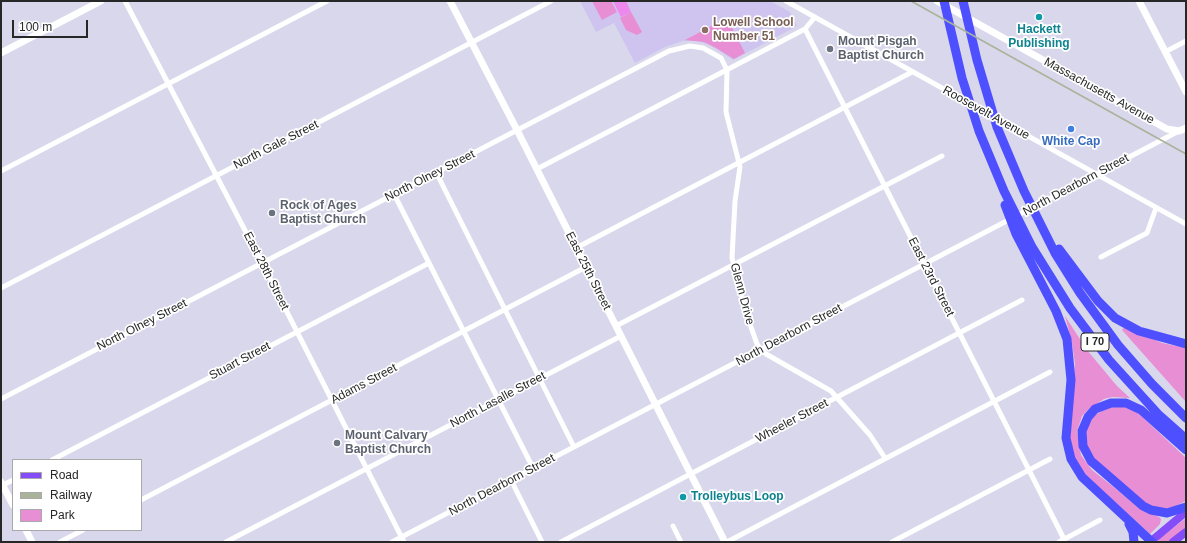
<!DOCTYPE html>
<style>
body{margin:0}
#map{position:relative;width:1187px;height:543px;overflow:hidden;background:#d9d7eb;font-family:Arial,sans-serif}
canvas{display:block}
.frame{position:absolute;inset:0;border:2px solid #272727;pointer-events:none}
.legend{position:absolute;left:12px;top:459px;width:130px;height:72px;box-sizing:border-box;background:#fff;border:1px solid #a9a9a9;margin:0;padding:5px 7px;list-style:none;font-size:12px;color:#272727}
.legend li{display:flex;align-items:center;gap:8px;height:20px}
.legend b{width:20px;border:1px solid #a9a9a9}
.scale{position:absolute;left:12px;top:20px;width:76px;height:18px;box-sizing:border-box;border:2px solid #272727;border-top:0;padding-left:5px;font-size:12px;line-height:14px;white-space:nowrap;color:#272727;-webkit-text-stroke:3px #fff;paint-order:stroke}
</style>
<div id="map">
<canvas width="1187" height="543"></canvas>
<div class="frame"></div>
<ul class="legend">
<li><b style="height:5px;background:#854cfa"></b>Road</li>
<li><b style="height:5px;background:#a9b39a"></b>Railway</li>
<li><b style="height:11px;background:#e78ed4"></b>Park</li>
</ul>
<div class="scale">100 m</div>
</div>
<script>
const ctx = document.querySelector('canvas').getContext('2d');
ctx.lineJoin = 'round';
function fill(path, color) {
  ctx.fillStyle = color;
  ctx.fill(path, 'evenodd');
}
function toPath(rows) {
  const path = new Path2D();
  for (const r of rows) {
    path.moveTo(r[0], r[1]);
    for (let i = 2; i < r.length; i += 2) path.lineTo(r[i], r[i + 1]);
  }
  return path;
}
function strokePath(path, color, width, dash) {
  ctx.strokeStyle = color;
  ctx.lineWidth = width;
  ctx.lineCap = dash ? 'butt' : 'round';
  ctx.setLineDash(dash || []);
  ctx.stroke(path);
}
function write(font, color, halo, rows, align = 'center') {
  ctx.font = font + ' Arial,sans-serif';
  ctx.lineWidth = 3.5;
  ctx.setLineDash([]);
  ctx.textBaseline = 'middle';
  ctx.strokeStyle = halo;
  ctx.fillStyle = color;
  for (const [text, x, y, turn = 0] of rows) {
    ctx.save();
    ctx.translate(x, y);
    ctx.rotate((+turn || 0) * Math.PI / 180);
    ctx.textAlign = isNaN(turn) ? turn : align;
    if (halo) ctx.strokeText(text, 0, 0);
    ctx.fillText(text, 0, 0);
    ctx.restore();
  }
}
fill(toPath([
 [580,1,770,1,790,12,797,26,733,60,710,45,697,41,683,41,665,47,635,63,614,23,596,32]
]), '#cec4ef');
fill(toPath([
 [592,1,611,1,617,12,602,20],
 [631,12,642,32,637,35,626,30,620,18],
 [725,19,728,20,745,53,734,59,716,48,704,42,685,40],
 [1065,316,1087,350,1117,386,1130,398,1112,397,1104,399,1090,408,1082,416,1077,431,1081,455,1092,470,1116,489,1140,509,1159,517,1161,519,1160,524,1150,534,1079,469,1069,444,1075,364,1072,343],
 [1125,326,1162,343,1186,348,1186,402,1122,330],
 [1110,407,1128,407,1137,412,1186,458,1186,501,1172,508,1161,509,1151,507,1098,465,1085,447,1085,430,1094,415],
 [1186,518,1186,527,1168,542,1159,542,1159,539]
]), '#e78ed4');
fill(toPath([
 [613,1,626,1,631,12,621,17]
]), '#ed88ef');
strokePath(toPath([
 [125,1,260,259,404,542],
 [786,1,1186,224],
 [815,17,805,29,1064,539],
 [1165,52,1186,41],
 [537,169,805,29],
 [1,171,327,1],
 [436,172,574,447],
 [394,194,533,468],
 [576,248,912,72],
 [1101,257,1147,233,1156,208],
 [1,288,551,1],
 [616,326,942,156],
 [1,399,669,51,690,46,703,48,721,58,727,70,726,112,740,167,735,201,732,258,745,310,757,344,761,350,766,354,831,391,870,435,885,458],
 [52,460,429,263],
 [511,480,542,542],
 [1,486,13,480],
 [141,500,586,267],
 [673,526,681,542],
 [60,542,83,530],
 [226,542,621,336],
 [392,542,1179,131],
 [561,542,1022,300],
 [727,542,1050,372],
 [892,542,1050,459],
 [1059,542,1100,520]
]), '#fff', 5);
strokePath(toPath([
 [450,1,517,130,725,542],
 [937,1,1167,129,1179,131,1186,128],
 [1139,1,1186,92],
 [1,53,101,1],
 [1,482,13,505],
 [26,530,32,542]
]), '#fff', 7);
strokePath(toPath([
 [1150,542,1186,512],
 [1173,542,1186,532]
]), '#854cfa', 8);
strokePath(toPath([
 [944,1,962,78,979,131,1004,191,1032,247,1070,308,1109,360,1158,414,1186,439],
 [963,1,977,60,997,127,1024,191,1055,253,1080,293,1118,345,1152,384,1186,418],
 [1005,205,1016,234,1056,311,1067,339,1071,380,1066,438,1071,459,1082,477,1152,542],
 [1059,249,1098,301,1115,318,1139,331,1186,344],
 [1186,450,1141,410,1126,403,1111,403,1095,409,1088,417,1082,431,1083,446,1091,461,1143,506,1151,510,1167,513,1186,507],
 [1129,524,1133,532,1134,542]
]), '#4e50ff', 9);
strokePath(toPath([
 [911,1,1186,154]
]), '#a9b39a', 1.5);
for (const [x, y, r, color] of [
 [1039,17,4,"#0f9aa8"],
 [705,30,4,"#8d6e63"],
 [830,49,4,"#6b7280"],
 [1071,129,4,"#3f7fe0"],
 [272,213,4,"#6b7280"],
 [337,443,4,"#6b7280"],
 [683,497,4,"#0f9aa8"]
]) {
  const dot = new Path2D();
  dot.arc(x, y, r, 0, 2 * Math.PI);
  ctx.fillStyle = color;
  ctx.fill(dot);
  strokePath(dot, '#fff', 1.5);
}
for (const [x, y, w] of [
 [1095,342,28]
]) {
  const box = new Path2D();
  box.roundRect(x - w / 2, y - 9, w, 18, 3);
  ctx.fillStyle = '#fff';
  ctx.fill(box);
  strokePath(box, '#272727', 1);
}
write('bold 11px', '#272727', null, [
 ["I 70",1095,342]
]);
write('bold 12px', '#785e54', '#fff', [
 ["Lowell School",713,23],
 ["Number 51",713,37]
], 'left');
write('bold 12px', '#0d838f', '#fff', [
 ["Hackett",1039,30],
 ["Publishing",1039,44],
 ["Trolleybus Loop",691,497,"left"]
]);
write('bold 12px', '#5b616d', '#fff', [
 ["Mount Pisgah",838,42],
 ["Baptist Church",838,56],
 ["Rock of Ages",280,206],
 ["Baptist Church",280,220],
 ["Mount Calvary",345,436],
 ["Baptist Church",345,450]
], 'left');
write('12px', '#272727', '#fff', [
 ["Massachusetts Avenue",1099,91,29],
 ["Roosevelt Avenue",986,113,29],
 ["North Gale Street",276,145,-27],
 ["North Olney Street",430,176,-27],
 ["North Dearborn Street",1076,185,-28],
 ["East 28th Street",266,271,63],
 ["East 25th Street",588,271,63],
 ["East 23rd Street",931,277,63],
 ["Glenn Drive",742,294,75],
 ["North Olney Street",142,325,-27],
 ["North Dearborn Street",789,335,-28],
 ["Stuart Street",240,361,-28],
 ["Adams Street",364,384,-28],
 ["North Lasalle Street",498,400,-28],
 ["Wheeler Street",792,421,-28],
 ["North Dearborn Street",502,485,-28]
]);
write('bold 12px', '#366cbe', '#fff', [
 ["White Cap",1071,142]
]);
</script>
